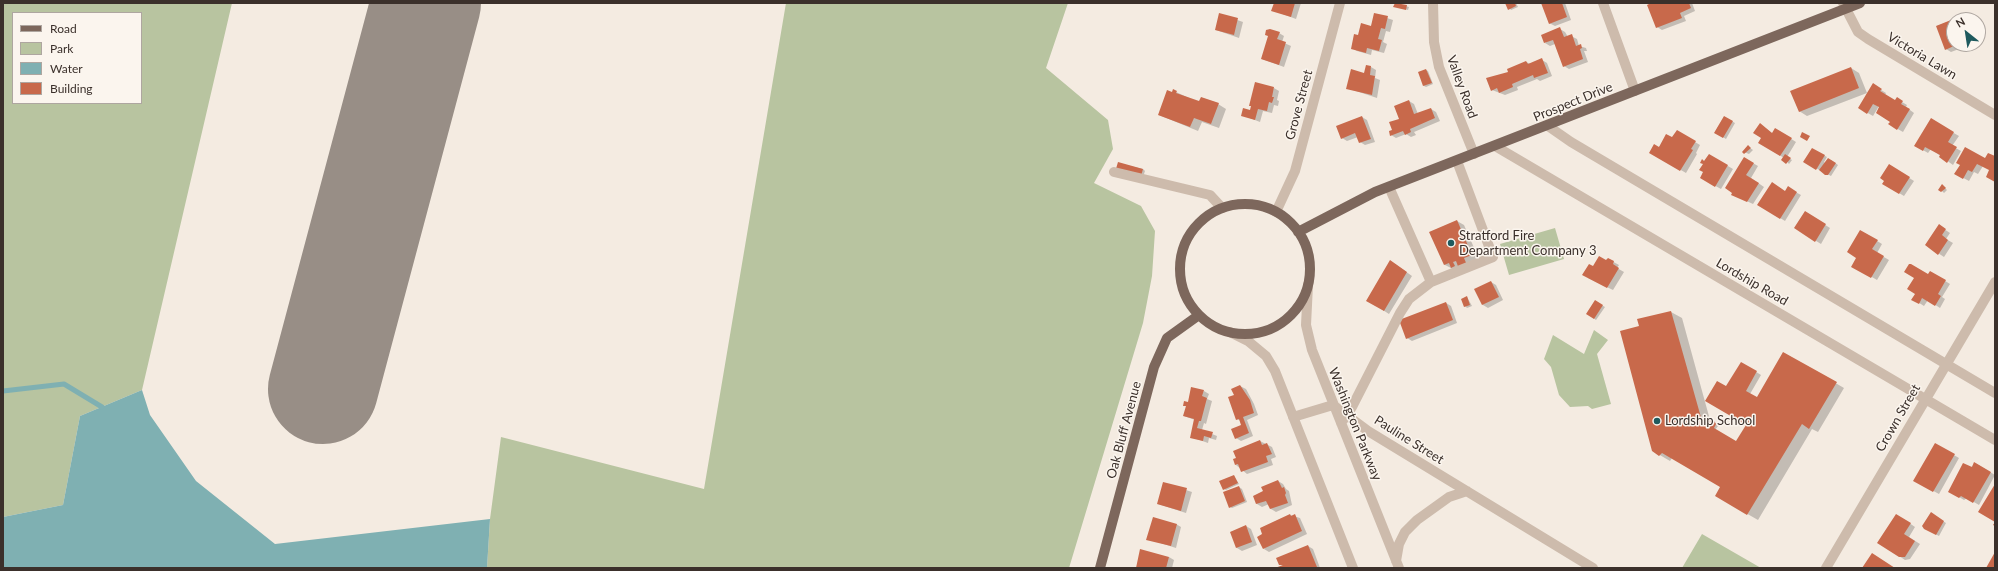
<!DOCTYPE html>
<style>
body{margin:0}
#map{position:relative;width:1998px;height:571px;overflow:hidden;background:#f4ebe1;font-family:Lato,sans-serif}
canvas{display:block}
.frame{position:absolute;inset:0;border:4px solid #3b302b;pointer-events:none}
.legend{position:absolute;left:12px;top:12px;width:130px;height:92px;box-sizing:border-box;background:#fbf5ee;border:1px solid #aea6a0;margin:0;padding:5px 7px;list-style:none;font-size:12px;color:#3b302b}
.legend li{display:flex;align-items:center;gap:8px;height:20px}
.legend b{width:20px;border:1px solid #aea6a0}
.north{position:absolute;left:1946px;top:12px;width:40px;height:40px;box-sizing:border-box;background:#fbf5ee;border:1px solid #aea6a0;border-radius:50%;rotate:330deg;font-size:11px;font-weight:700;line-height:16px;text-align:center;color:#3b302b}
.north::after{content:'';display:block;margin:auto;width:14px;height:18px;background:#1f5a5e;clip-path:polygon(50% 0,100% 100%,50% 72%,0 100%)}
</style>
<div id="map">
<canvas width="1998" height="571"></canvas>
<div class="frame"></div>
<ul class="legend">
<li><b style="height:5px;background:#7d675c"></b>Road</li>
<li><b style="height:11px;background:#b8c4a0"></b>Park</li>
<li><b style="height:11px;background:#7fb0b2"></b>Water</li>
<li><b style="height:11px;background:#c8694b"></b>Building</li>
</ul>
<div class="north">N</div>
</div>
<script>
const ctx = document.querySelector('canvas').getContext('2d');
ctx.lineJoin = 'round';
function fill(path, color) {
  ctx.fillStyle = color;
  ctx.fill(path, 'evenodd');
}
function toPath(rows) {
  const path = new Path2D();
  for (const r of rows) {
    if (r.length === 3) {
      path.moveTo(r[0] + r[2], r[1]);
      path.arc(r[0], r[1], r[2], 0, 2 * Math.PI);
      continue;
    }
    path.moveTo(r[0], r[1]);
    for (let i = 2; i < r.length; i += 2) path.lineTo(r[i], r[i + 1]);
  }
  return path;
}
function strokePath(path, color, width, dash) {
  ctx.strokeStyle = color;
  ctx.lineWidth = width;
  ctx.lineCap = dash ? 'butt' : 'round';
  ctx.setLineDash(dash || []);
  ctx.stroke(path);
}
function write(font, color, halo, rows, align = 'center') {
  ctx.font = font + ' Lato,sans-serif';
  ctx.lineWidth = 3;
  ctx.setLineDash([]);
  ctx.textBaseline = 'middle';
  ctx.strokeStyle = halo;
  ctx.fillStyle = color;
  for (const [text, x, y, turn = 0] of rows) {
    ctx.save();
    ctx.translate(x, y);
    ctx.rotate((+turn || 0) * Math.PI / 180);
    ctx.textAlign = isNaN(turn) ? turn : align;
    if (halo) ctx.strokeText(text, 0, 0);
    ctx.fillText(text, 0, 0);
    ctx.restore();
  }
}
fill(toPath([
 [3,3,232,3,142,390,80,416,63,505,3,517],
 [13,13,141,13,141,103,13,103],
 [786,3,1068,3,1046,68,1108,120,1113,149,1094,183,1141,206,1155,231,1152,276,1143,323,1069,568,487,568,490,519,501,437,704,489],
 [1555,228,1564,259,1509,275,1500,244],
 [1594,330,1608,340,1597,354,1611,404,1592,409,1588,406,1570,407,1559,395,1551,367,1544,359,1553,335,1584,354],
 [1702,534,1761,568,1682,568]
]), '#b8c4a0');
fill(toPath([
 [142,390,150,415,196,481,275,544,490,519,487,568,3,568,3,517,63,505,80,416]
]), '#7fb0b2');
fill(toPath([
 [1275,3,1301,3,1296,19,1272,10],
 [1396,3,1409,7,1408,10,1395,6],
 [1506,3,1516,3,1518,7,1511,10],
 [1542,3,1565,3,1571,20,1555,26,1549,23],
 [1653,3,1692,3,1695,11,1684,16,1686,21,1662,30,1657,27],
 [1220,14,1243,22,1239,38,1216,30],
 [1375,14,1393,20,1390,32,1386,31,1383,42,1387,44,1384,53,1372,50,1371,55,1357,51,1352,48,1358,36,1371,27],
 [1966,15,1972,20,1954,20,1954,44,1957,44,1959,49,1951,52,1946,49,1937,26],
 [1560,29,1565,32,1568,37,1571,36,1577,39,1579,46,1586,48,1587,51,1584,51,1588,62,1569,69,1564,66,1555,44,1550,46,1545,43],
 [1279,33,1284,36,1282,42,1291,46,1284,67,1262,59],
 [1542,60,1547,63,1552,76,1540,81,1537,79,1517,87,1518,90,1505,95,1492,90,1510,72,1526,62,1531,64],
 [1371,67,1376,70,1375,78,1380,80,1377,98,1347,88],
 [1851,68,1859,73,1867,93,1807,116,1799,111],
 [1426,70,1428,71,1433,84,1426,87,1424,86,1419,72],
 [1873,85,1886,93,1885,95,1896,102,1897,99,1907,105,1906,107,1914,113,1903,132,1889,124,1891,121,1880,107,1879,106,1873,116,1859,108],
 [1274,88,1279,91,1277,100,1279,101,1278,106,1274,105,1272,113,1263,111,1260,122,1242,115,1250,111],
 [1176,92,1200,103,1218,104,1226,109,1219,128,1202,122,1198,131,1159,115,1173,93],
 [1409,101,1414,104,1418,114,1431,109,1436,112,1440,121,1414,132,1416,135,1411,137,1406,134,1396,138,1391,135],
 [1362,117,1367,120,1375,142,1365,145,1360,142,1358,137,1347,141,1342,138],
 [1724,117,1735,123,1726,139,1715,132],
 [1931,120,1959,136,1952,146,1961,151,1953,165,1931,149,1928,153,1916,146],
 [1760,124,1773,134,1776,129,1796,142,1787,157,1792,160,1789,164,1784,158,1759,142,1762,138],
 [1677,131,1700,145,1696,153,1697,154,1686,173,1650,152,1672,139],
 [1750,148,1753,150,1749,154,1744,152],
 [1812,149,1827,157,1824,162,1825,163,1831,160,1838,165,1831,176,1804,162],
 [1709,155,1733,169,1721,189,1701,178],
 [1744,158,1758,166,1751,178,1764,187,1753,204,1738,197],
 [1995,158,1995,181,1991,170,1983,166,1978,174,1974,172,1969,181,1956,174,1986,159],
 [1118,163,1143,169,1145,171,1143,177],
 [1889,165,1914,181,1904,196,1884,184],
 [1944,187,1947,190,1944,193,1940,189],
 [1788,188,1801,195,1785,221,1759,205,1786,192],
 [1805,212,1830,228,1821,244,1795,228],
 [1457,221,1464,225,1479,259,1453,269,1445,265,1431,232],
 [1944,229,1950,233,1946,239,1953,243,1944,257,1926,245],
 [1861,231,1882,244,1877,253,1889,260,1877,280,1853,266,1858,257],
 [1608,259,1619,265,1617,268,1624,272,1613,290,1588,278,1593,268],
 [1395,264,1412,276,1389,314,1367,300],
 [1931,272,1950,284,1942,297,1945,299,1940,308,1928,300,1924,306,1913,299],
 [1491,282,1496,285,1503,300,1488,308,1483,305,1476,290],
 [1467,297,1472,306,1467,308,1465,306],
 [1596,302,1605,307,1596,320,1588,314],
 [1446,303,1451,306,1457,323,1412,341,1407,338],
 [1671,312,1682,318,1710,420,1714,421,1718,426,1715,430,1737,442,1747,425,1727,388,1742,363,1761,375,1750,394,1757,398,1784,353,1844,388,1818,432,1812,429,1758,520,1716,496,1722,486,1672,458,1670,461,1653,451,1640,327],
 [1240,386,1246,389,1254,404,1258,415,1247,420,1253,436,1241,441,1236,438,1243,426,1241,421,1237,419,1235,396],
 [1204,391,1209,394,1207,399,1212,401,1206,424,1204,423,1202,430,1217,436,1216,440,1209,438,1208,443,1191,437,1195,420,1184,416,1187,407,1184,405],
 [1260,441,1272,447,1276,457,1271,459,1273,465,1247,474,1236,465],
 [1935,444,1959,458,1939,494,1915,481],
 [1975,463,1995,475,1979,505,1967,498,1964,500,1949,491],
 [1234,476,1239,484,1226,490,1224,489],
 [1278,481,1283,484,1286,489,1289,491,1292,505,1276,512,1271,509,1269,504,1262,507,1257,504,1254,496,1264,492],
 [1164,483,1192,492,1186,513,1158,504],
 [1239,487,1242,489,1247,502,1232,508,1230,507],
 [1931,514,1946,523,1939,536,1924,528],
 [1290,515,1300,518,1307,534,1269,552,1264,549],
 [1902,518,1915,527,1909,537,1920,544,1910,559,1905,560,1899,556],
 [1176,524,1181,527,1176,548,1148,539],
 [1246,526,1251,529,1257,545,1242,551,1237,548,1231,532],
 [1308,546,1313,549,1320,568,1277,568,1283,566,1280,564],
 [1169,557,1174,560,1172,568,1137,568]
]), '#0003');
strokePath(toPath([
 [3,391,64,384,102,407]
]), '#7fb0b2', 5);
strokePath(toPath([
 [323,389,426,3]
]), '#988e86', 110);
fill(toPath([
 [1274,3,1295,3,1291,17,1271,11],
 [1395,3,1407,5,1406,10,1393,7],
 [1505,3,1515,3,1516,6,1508,10],
 [1541,3,1562,3,1567,17,1549,24],
 [1651,3,1689,3,1691,8,1680,13,1682,18,1656,28,1647,5],
 [1219,13,1238,18,1234,35,1215,30],
 [1374,13,1388,16,1385,29,1381,28,1378,39,1382,40,1379,51,1367,48,1366,53,1351,49,1354,34,1358,35,1361,23,1371,26],
 [1966,14,1969,20,1954,20,1954,40,1952,41,1954,46,1945,50,1936,26],
 [1560,27,1564,37,1572,34,1576,46,1581,44,1582,48,1580,49,1583,59,1563,67,1553,40,1544,43,1541,35],
 [1270,29,1280,32,1277,39,1286,42,1279,65,1261,59,1268,36,1265,35,1266,30],
 [1542,58,1548,73,1534,78,1533,75,1512,84,1513,87,1499,93,1497,88,1491,91,1486,78,1508,72,1507,69,1526,61,1528,64],
 [1366,65,1371,66,1370,75,1375,76,1372,95,1346,89,1351,69,1364,73],
 [1851,67,1859,88,1799,112,1790,91],
 [1426,69,1432,83,1423,86,1418,72],
 [1255,82,1274,87,1272,97,1274,97,1272,103,1269,102,1267,111,1258,109,1255,120,1241,116,1243,108,1250,110,1251,106,1249,106],
 [1873,83,1882,89,1880,91,1895,100,1897,97,1903,101,1901,104,1910,109,1897,130,1888,124,1890,122,1876,113,1879,107,1873,104,1867,114,1858,108],
 [1173,89,1177,91,1176,93,1199,101,1201,97,1219,103,1211,124,1194,118,1190,127,1158,115,1167,90,1172,92],
 [1409,100,1414,114,1431,108,1435,118,1410,129,1411,132,1405,135,1403,131,1390,136,1389,131,1392,130,1389,122,1399,119,1394,106],
 [1362,116,1371,139,1359,143,1355,133,1341,139,1336,126],
 [1724,116,1733,121,1723,138,1714,133],
 [1931,118,1954,132,1948,142,1957,147,1947,163,1939,157,1940,155,1925,147,1923,151,1914,146],
 [1760,123,1772,133,1775,128,1792,138,1780,156,1758,143,1761,138,1753,133],
 [1677,130,1696,141,1691,149,1693,150,1680,171,1649,153,1654,144,1659,147,1666,134,1672,137],
 [1802,132,1810,136,1807,141,1800,137],
 [1748,145,1751,148,1744,154,1742,152],
 [1965,147,1985,158,1988,153,1995,156,1995,182,1986,177,1989,170,1977,164,1972,172,1968,170,1963,179,1954,174,1960,165,1956,163],
 [1812,148,1825,155,1816,170,1803,162],
 [1709,154,1728,165,1715,187,1700,178,1703,172,1699,170,1703,164,1700,163,1702,159,1704,161],
 [1785,154,1791,158,1786,164,1781,160],
 [1744,157,1754,163,1746,175,1759,183,1747,202,1731,195,1732,193,1725,188],
 [1828,158,1836,163,1828,175,1825,175,1819,170],
 [1118,162,1143,169,1141,176,1115,172],
 [1889,164,1910,177,1899,194,1882,184,1884,181,1880,178],
 [1772,182,1785,191,1788,186,1797,192,1780,219,1757,205],
 [1942,184,1946,188,1941,192,1938,190],
 [1805,211,1826,224,1815,242,1794,228],
 [1457,220,1472,255,1464,258,1467,265,1459,269,1456,261,1453,262,1455,266,1451,268,1449,263,1444,265,1429,232],
 [1939,224,1946,229,1942,235,1948,240,1938,255,1925,245],
 [1860,230,1878,240,1872,249,1884,256,1871,278,1851,267,1856,258,1847,252],
 [1599,256,1606,260,1608,258,1614,261,1613,264,1619,268,1607,288,1582,275,1589,264,1593,266],
 [1390,260,1407,272,1384,311,1366,301],
 [1909,264,1911,264,1928,274,1930,271,1946,280,1938,294,1941,296,1935,306,1922,298,1919,304,1911,300,1915,294,1907,289,1914,278,1904,272],
 [1491,281,1499,297,1482,305,1474,289],
 [1467,296,1470,305,1464,307,1461,299],
 [1595,300,1603,305,1594,319,1586,314],
 [1446,302,1453,320,1406,339,1399,320],
 [1671,311,1702,421,1705,423,1707,419,1712,418,1716,424,1714,428,1736,441,1746,425,1705,401,1717,381,1726,386,1741,362,1757,371,1746,391,1757,397,1783,352,1837,382,1809,429,1802,424,1747,515,1715,496,1720,487,1662,453,1659,456,1652,451,1620,331,1639,326,1637,319],
 [1240,385,1250,400,1254,413,1243,417,1249,433,1235,439,1231,429,1241,425,1239,419,1236,420,1228,397,1234,395,1231,389],
 [1191,387,1204,390,1202,396,1207,398,1201,421,1199,421,1197,428,1213,432,1211,438,1204,436,1203,441,1190,438,1194,419,1183,416,1186,406,1183,406,1184,401,1188,402],
 [1260,440,1262,445,1267,443,1272,454,1266,456,1268,462,1241,472,1238,464,1235,465,1233,459,1236,458,1233,451],
 [1935,443,1955,454,1933,492,1913,481],
 [1974,462,1991,472,1973,503,1961,496,1959,498,1948,492,1963,463,1972,467],
 [1234,475,1238,483,1223,490,1219,481],
 [1278,480,1282,488,1284,487,1286,493,1285,495,1288,503,1270,509,1266,501,1256,504,1253,496,1263,491,1261,487],
 [1163,482,1187,488,1181,511,1157,504],
 [1995,484,1995,526,1993,525,1995,522,1978,512],
 [1239,486,1245,501,1229,508,1223,492],
 [1931,512,1944,521,1936,535,1924,529,1922,526],
 [1290,514,1291,516,1295,514,1302,531,1263,549,1257,537,1262,534,1260,528],
 [1896,514,1911,523,1904,534,1915,541,1905,557,1899,557,1877,543],
 [1153,517,1177,524,1171,546,1146,540],
 [1246,525,1252,542,1236,548,1230,532],
 [1308,545,1317,567,1275,568,1283,565,1279,565,1276,558],
 [1140,549,1169,557,1166,568,1136,568],
 [1995,552,1995,568,1986,568],
 [1872,553,1895,568,1862,568]
]), '#c8694b');
strokePath(toPath([
 [1433,3,1434,42,1439,67,1474,154],
 [1603,3,1635,91],
 [1843,3,1858,32,1868,39,1995,115],
 [1548,126,1571,142,1995,393],
 [1495,146,1995,440],
 [1114,172,1210,195,1222,208],
 [1389,187,1431,282],
 [1276,212,1295,171,1340,3],
 [1308,285,1306,325,1312,350,1399,568],
 [1230,332,1248,341,1266,356,1275,371,1353,568],
 [1293,417,1333,405,1368,431,1593,568],
 [1341,423,1352,407,1400,313,1409,299,1431,282,1493,257,1457,161],
 [1396,561,1399,544,1405,532,1417,520,1449,497,1467,491],
 [1826,568,1995,282]
]), '#cdbbac', 10);
strokePath(toPath([
 [1245,269,65],
 [1298,232,1375,192,1860,3],
 [1100,568,1154,367,1167,338,1199,315]
]), '#7d675c', 10);
for (const [x, y, r, color] of [
 [1451,243,4,"#1f5a5e"],
 [1657,421,4,"#1f5a5e"]
]) {
  const dot = new Path2D();
  dot.arc(x, y, r, 0, 2 * Math.PI);
  ctx.fillStyle = color;
  ctx.fill(dot);
  strokePath(dot, '#fbf5ee', 1.5);
}
write('13px', '#3b302b', '#fbf5ee', [
 ["Victoria Lawn",1922,56,31],
 ["Valley Road",1462,87,70],
 ["Prospect Drive",1573,102,-22],
 ["Grove Street",1299,105,-75],
 ["Lordship Road",1752,282,30],
 ["Crown Street",1898,418,-60],
 ["Washington Parkway",1355,424,68],
 ["Oak Bluff Avenue",1124,430,-75],
 ["Pauline Street",1409,440,32]
]);
write('13px', '#3b302b', '#fbf5ee', [
 ["Stratford Fire",1459,236],
 ["Department Company 3",1459,251],
 ["Lordship School",1665,421]
], 'left');
</script>
